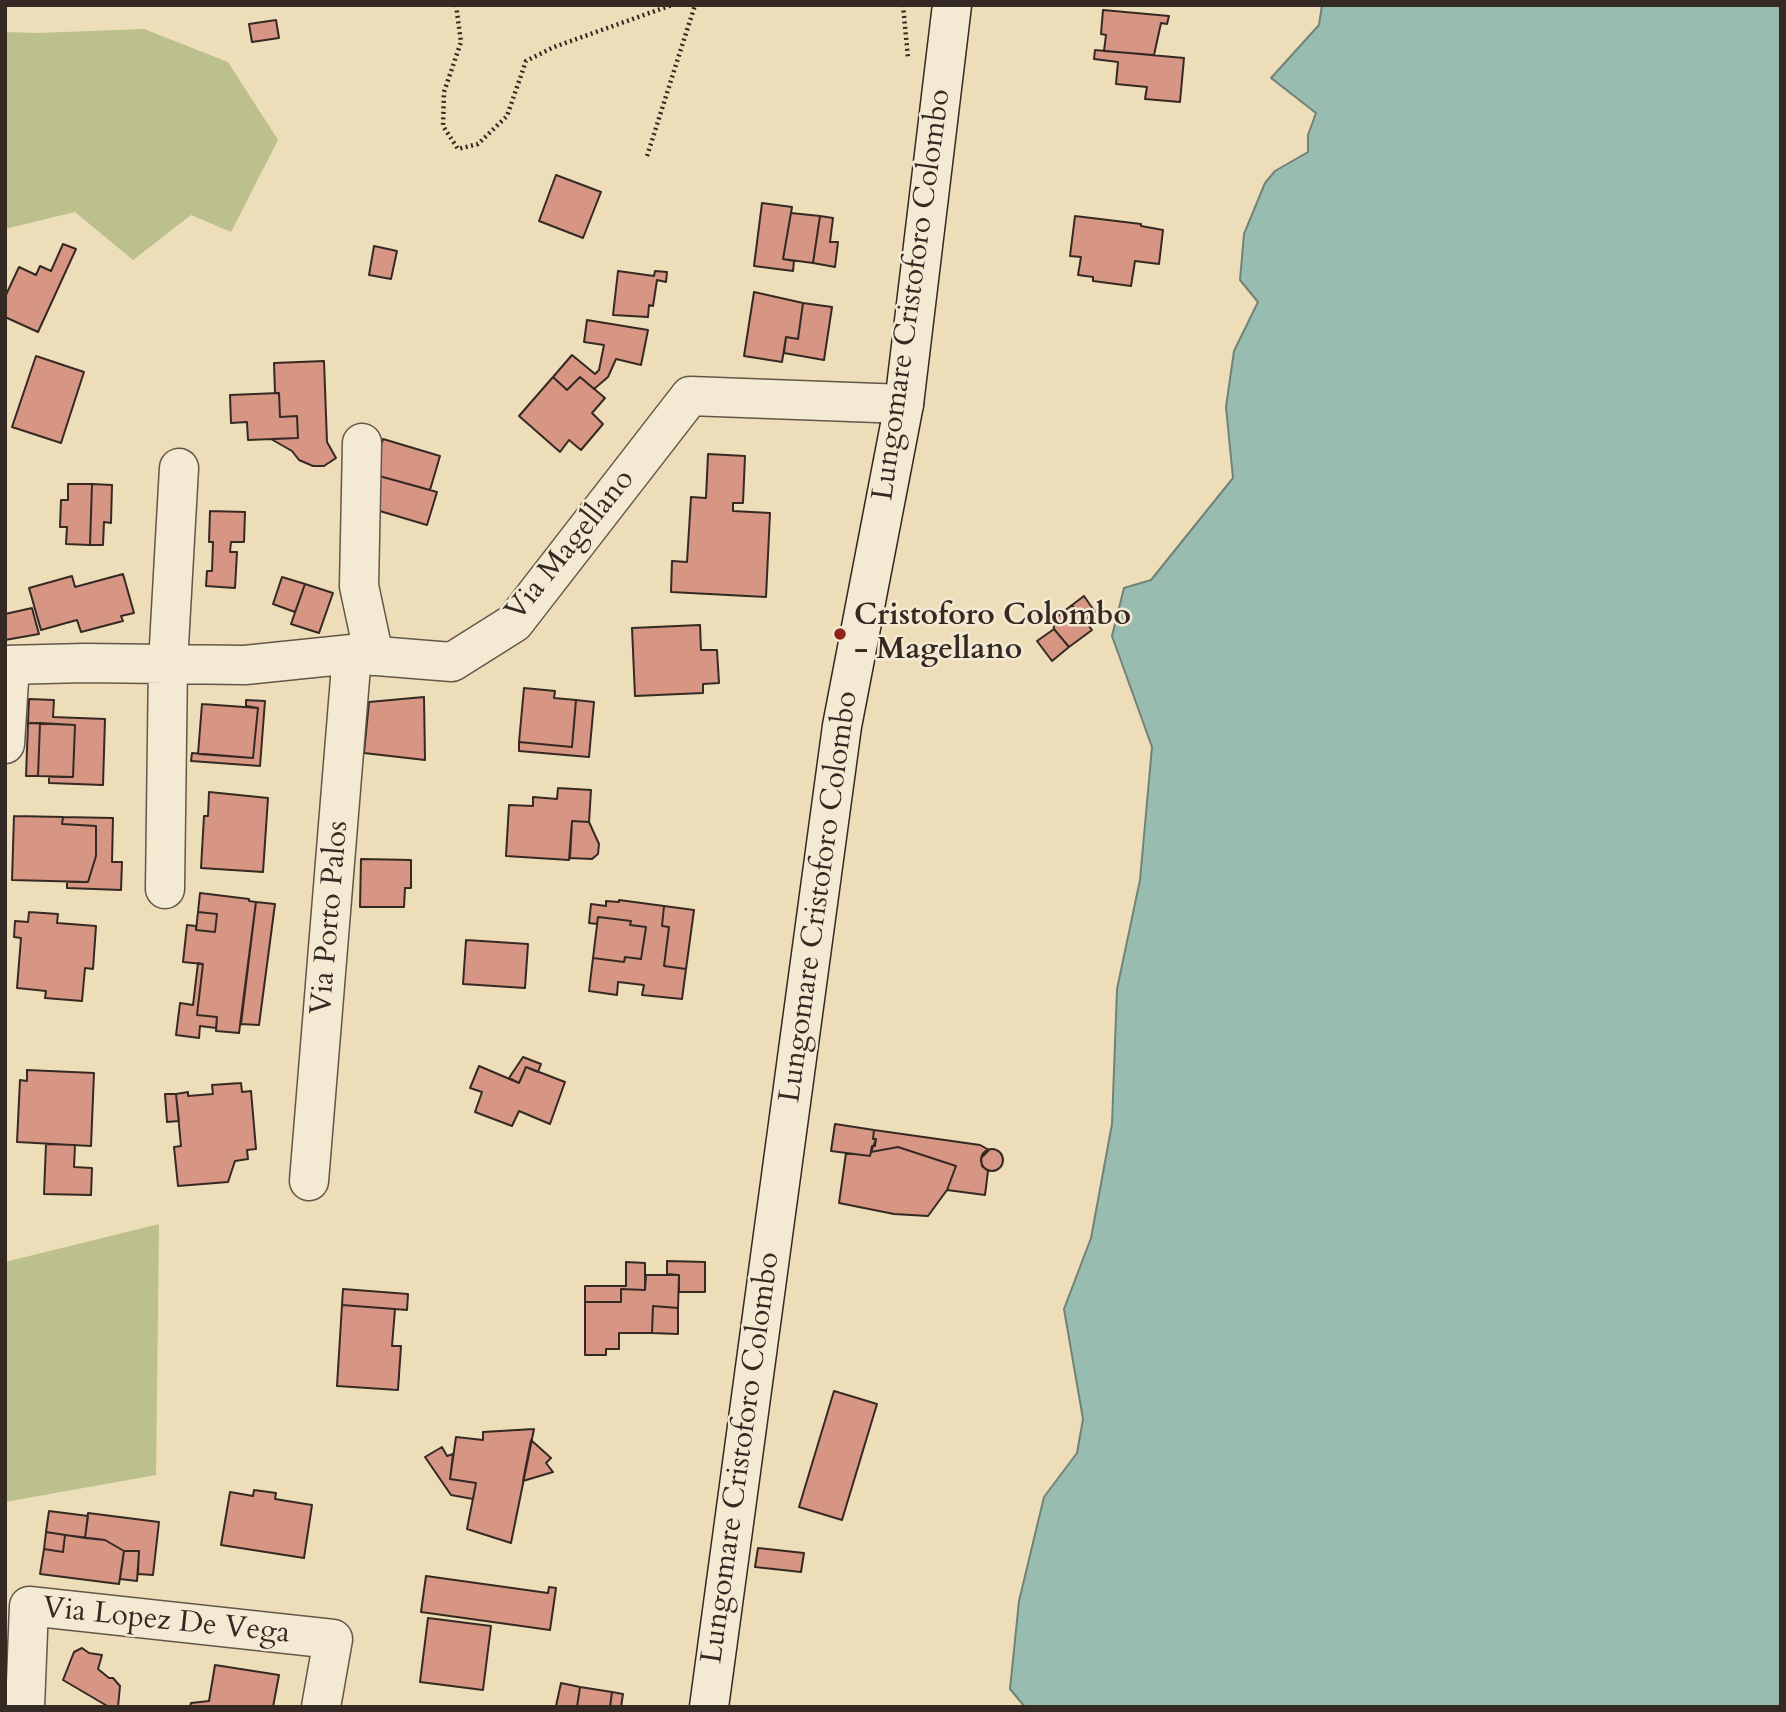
<!DOCTYPE html>
<style>
body{margin:0}
#map{position:relative;width:1786px;height:1712px;overflow:hidden;background:#eeddb9;font-family:Cardo,serif}
canvas{display:block}
.frame{position:absolute;inset:0;border:7px solid #352a23;pointer-events:none}
</style>
<div id="map">
<canvas width="1786" height="1712"></canvas>
<div class="frame"></div>
</div>
<script>
const ctx = document.querySelector('canvas').getContext('2d');
ctx.lineJoin = 'round';
function fill(path, color) {
  ctx.fillStyle = color;
  ctx.fill(path, 'evenodd');
}
function toPath(rows) {
  const path = new Path2D();
  for (const r of rows) {
    if (r.length === 3) {
      path.moveTo(r[0] + r[2], r[1]);
      path.arc(r[0], r[1], r[2], 0, 2 * Math.PI);
      continue;
    }
    path.moveTo(r[0], r[1]);
    for (let i = 2; i < r.length; i += 2) path.lineTo(r[i], r[i + 1]);
  }
  return path;
}
function strokePath(path, color, width, dash) {
  ctx.strokeStyle = color;
  ctx.lineWidth = width;
  ctx.lineCap = dash ? 'butt' : 'round';
  ctx.setLineDash(dash || []);
  ctx.stroke(path);
}
function write(font, color, halo, rows, align = 'center') {
  ctx.font = font + ' Cardo,serif';
  ctx.lineWidth = 5;
  ctx.setLineDash([]);
  ctx.textBaseline = 'middle';
  ctx.strokeStyle = halo;
  ctx.fillStyle = color;
  for (const [text, x, y, turn = 0] of rows) {
    ctx.save();
    ctx.translate(x, y);
    ctx.rotate((+turn || 0) * Math.PI / 180);
    ctx.textAlign = isNaN(turn) ? turn : align;
    if (halo) ctx.strokeText(text, 0, 0);
    ctx.fillText(text, 0, 0);
    ctx.restore();
  }
}
fill(toPath([
 [144,29,228,62,278,140,231,232,191,215,133,260,75,212,5,229,5,32,38,33],
 [159,1224,156,1475,5,1502,5,1262]
]), '#bbc08d');
const water = toPath([
 [1322,5,1781,5,1781,1707,1025,1707,1010,1689,1019,1601,1044,1497,1077,1453,1083,1419,1064,1309,1091,1238,1112,1124,1117,989,1140,880,1152,747,1112,636,1124,588,1151,580,1233,478,1226,407,1234,351,1258,302,1240,280,1244,234,1265,183,1275,171,1308,152,1308,135,1316,113,1271,78,1319,25,1322,5]
]);
fill(water, '#99bcb0');
strokePath(water, '#718278', 2);
const building = toPath([
 [1103,10,1169,16,1167,24,1161,23,1154,55,1104,51,1106,35,1101,34,1103,10],
 [276,20,279,38,252,42,249,24,276,20],
 [1095,50,1184,58,1180,102,1145,99,1147,87,1116,84,1118,62,1094,59,1095,50],
 [556,175,601,192,583,238,539,221,556,175],
 [762,203,792,207,783,259,794,261,793,271,754,266,762,203],
 [791,213,820,216,813,263,783,259,791,213],
 [820,216,833,218,830,242,838,242,835,267,813,263,820,216],
 [1075,216,1141,224,1141,226,1163,230,1159,264,1135,261,1131,286,1093,281,1093,277,1078,275,1081,257,1070,256,1075,216],
 [63,244,76,249,38,332,5,317,5,297,19,267,36,275,40,266,51,271,63,244],
 [374,246,397,251,391,279,369,275,374,246],
 [618,271,654,276,655,271,667,272,666,282,657,280,653,306,649,305,648,317,613,315,618,271],
 [754,292,803,303,798,339,786,337,782,362,744,356,754,292],
 [803,303,832,307,824,360,784,353,786,337,798,339,803,303],
 [587,320,648,330,641,365,616,359,608,377,594,389,580,377,567,390,553,377,572,355,595,374,599,370,604,345,584,342,587,320],
 [36,356,84,372,61,443,12,427,36,356],
 [324,361,327,442,336,458,324,466,313,466,299,460,292,451,271,439,298,438,297,416,280,417,279,393,275,393,274,363,324,361],
 [553,377,567,390,580,377,605,398,592,413,603,424,581,450,569,440,560,452,519,416,553,377],
 [279,393,280,417,297,416,298,438,248,440,247,422,231,423,230,395,279,393],
 [383,439,440,456,430,490,372,474,383,439],
 [708,454,745,456,743,503,733,503,733,511,770,513,766,597,671,592,672,561,687,562,691,497,706,498,708,454],
 [372,474,437,492,427,525,363,506,372,474],
 [68,484,92,484,90,545,66,544,67,527,60,527,61,500,68,500,68,484],
 [92,484,112,485,111,523,104,522,103,545,90,545,92,484],
 [210,511,245,512,244,542,231,542,230,552,237,552,235,588,206,586,207,571,212,571,213,542,209,542,210,511],
 [123,574,134,613,121,616,123,621,81,632,77,620,41,630,29,588,72,576,75,587,123,574],
 [282,577,305,584,295,612,273,604,282,577],
 [305,584,333,593,319,633,291,624,305,584],
 [1084,596,1095,612,1085,620,1072,605,1084,596],
 [1072,605,1092,630,1069,647,1054,629,1053,620,1072,605],
 [32,608,39,634,5,640,5,614,32,608],
 [700,625,701,650,717,650,719,683,703,684,703,693,635,696,632,628,700,625],
 [1054,629,1069,647,1052,661,1037,641,1054,629],
 [524,688,555,691,554,698,576,700,572,747,519,742,524,688],
 [424,697,425,760,364,753,369,702,424,697],
 [29,699,54,700,53,717,105,719,103,785,49,783,49,777,73,777,75,725,28,723,29,699],
 [246,700,265,701,260,766,191,761,192,753,253,758,258,708,246,706,246,700],
 [576,700,594,702,589,757,519,751,519,742,572,747,576,700],
 [202,704,258,708,253,758,198,754,202,704],
 [28,723,40,723,38,776,26,776,28,723],
 [40,723,75,725,73,777,38,776,40,723],
 [558,788,591,790,589,822,572,821,569,860,506,856,509,805,533,806,533,797,557,799,558,788],
 [209,792,268,798,263,872,201,868,204,816,208,816,209,792],
 [14,816,63,817,62,824,96,826,96,856,88,882,12,880,14,816],
 [63,817,113,818,112,862,122,862,121,890,67,888,67,882,88,882,96,856,96,826,62,824,63,817],
 [572,821,589,822,599,844,598,854,592,859,570,858,572,821],
 [361,859,411,860,411,888,405,888,404,907,360,907,361,859],
 [200,893,249,899,249,901,256,902,239,1033,216,1031,217,1017,197,1015,203,964,183,962,187,925,196,926,196,930,215,932,217,914,198,912,200,893],
 [619,900,664,906,662,926,669,927,664,966,686,969,682,999,642,995,644,985,618,982,617,995,589,991,593,958,624,962,625,957,641,959,646,927,630,925,631,921,598,917,597,924,589,923,591,904,606,906,606,901,619,902,619,900],
 [256,902,275,904,259,1025,241,1024,256,902],
 [664,906,694,910,686,969,664,966,669,927,662,926,664,906],
 [29,912,58,914,57,923,96,926,93,969,85,968,82,1001,45,998,46,991,17,988,21,938,14,937,15,921,28,922,29,912],
 [198,912,217,914,215,932,196,930,198,912],
 [598,917,631,921,630,925,646,927,641,959,625,957,624,962,593,958,598,917],
 [466,940,528,944,525,988,463,984,466,940],
 [198,963,203,964,197,1015,217,1017,216,1028,200,1026,199,1038,176,1035,180,1003,193,1005,198,963],
 [523,1057,541,1064,538,1072,526,1067,519,1083,509,1078,523,1057],
 [479,1066,519,1083,526,1067,565,1082,550,1124,519,1111,512,1126,475,1112,482,1092,470,1088,479,1066],
 [27,1070,94,1073,91,1146,17,1142,20,1080,27,1081,27,1070],
 [241,1083,242,1092,251,1091,256,1149,247,1150,248,1159,235,1161,228,1182,178,1186,174,1147,181,1146,176,1094,188,1092,188,1096,213,1094,212,1085,241,1083],
 [165,1094,176,1094,179,1121,167,1122,165,1094],
 [835,1124,874,1130,873,1139,876,1139,875,1146,872,1146,870,1156,831,1151,835,1124],
 [874,1130,980,1145,989,1150,981,1158,982,1166,988,1171,985,1195,947,1190,956,1166,898,1147,871,1152,876,1139,873,1139,874,1130],
 [46,1144,75,1145,74,1167,92,1168,91,1195,44,1194,46,1144],
 [898,1147,956,1166,947,1190,928,1216,894,1214,839,1203,846,1153,870,1156,871,1152,898,1147],
 [992,1160,11],
 [667,1261,705,1262,705,1292,679,1292,679,1275,667,1274,667,1261],
 [626,1262,645,1263,645,1290,621,1289,621,1302,585,1302,585,1286,626,1286,626,1262],
 [646,1275,679,1275,678,1308,653,1306,652,1333,619,1333,619,1349,606,1349,606,1355,585,1355,585,1302,621,1302,621,1289,645,1290,646,1275],
 [343,1289,408,1294,407,1310,342,1305,343,1289],
 [342,1305,395,1309,392,1346,401,1346,398,1390,337,1386,342,1305],
 [653,1306,678,1308,678,1334,652,1333,653,1306],
 [834,1391,877,1404,842,1520,799,1507,834,1391],
 [534,1429,511,1543,467,1529,476,1483,450,1479,456,1437,483,1440,483,1432,534,1429],
 [531,1440,551,1458,546,1463,553,1472,523,1481,531,1440],
 [442,1447,447,1456,453,1454,450,1479,476,1483,473,1499,451,1495,425,1457,442,1447],
 [254,1490,276,1493,275,1499,312,1505,304,1558,221,1545,230,1492,253,1496,254,1490],
 [49,1511,88,1516,85,1538,46,1532,49,1511],
 [88,1513,159,1522,153,1575,138,1574,139,1551,124,1551,105,1540,85,1538,88,1513],
 [46,1532,65,1535,63,1552,44,1549,46,1532],
 [65,1535,105,1540,124,1551,119,1584,40,1574,44,1549,63,1552,65,1535],
 [758,1548,804,1553,801,1572,755,1567,758,1548],
 [124,1551,139,1551,137,1581,120,1579,124,1551],
 [426,1576,548,1593,549,1587,556,1588,550,1630,421,1612,426,1576],
 [428,1618,491,1626,483,1690,420,1682,428,1618],
 [82,1648,89,1653,102,1655,98,1669,109,1678,113,1678,120,1686,118,1707,109,1707,63,1680,74,1652,82,1648],
 [215,1665,279,1675,273,1707,190,1707,191,1703,209,1701,215,1665],
 [561,1683,580,1687,577,1707,556,1706,561,1683],
 [580,1687,612,1692,610,1707,577,1707,580,1687],
 [612,1692,623,1694,621,1707,610,1707,612,1692]
]);
fill(building, '#d79584');
strokePath(building, '#352a23', 2);
const street = toPath([
 [362,443,359,586,374,656],
 [5,665,85,663,245,665,352,654,452,662,514,623,690,396,904,404],
 [5,744,10,665],
 [165,889,168,663,179,468],
 [309,1181,352,654],
 [25,1707,29,1606,333,1639,321,1707]
]);
const secondary = toPath([
 [709,1707,842,726,904,404,952,5]
]);
strokePath(street, '#635748', 41);
strokePath(secondary, '#352a23', 41);
strokePath(toPath([
 [456,5,461,42,444,92,443,126,458,149,478,144,507,116,526,61,554,47,672,5],
 [903,5,908,58],
 [647,156,695,5]
]), '#352a23', 4.5, [2, 3.5]);
strokePath(street, '#f4e9d2', 38);
strokePath(secondary, '#f4e9d2', 38);
for (const [x, y, r, color] of [
 [840,634,7,"#8f2418"]
]) {
  const dot = new Path2D();
  dot.arc(x, y, r, 0, 2 * Math.PI);
  ctx.fillStyle = color;
  ctx.fill(dot);
  strokePath(dot, '#f4e9d2', 2.5);
}
write('30px', '#352a23', '#f4e9d2', [
 ["Lungomare Cristoforo Colombo",913,295,-82],
 ["Via Magellano",571,546,-51],
 ["Lungomare Cristoforo Colombo",820,897,-82],
 ["Via Porto Palos",331,918,-85],
 ["Lungomare Cristoforo Colombo",742,1458,-82],
 ["Via Lopez De Vega",166,1622,6]
]);
write('bold 30px', '#352a23', '#f4e9d2', [
 ["Cristoforo Colombo",854,617],
 ["- Magellano",854,651]
], 'left');
</script>
